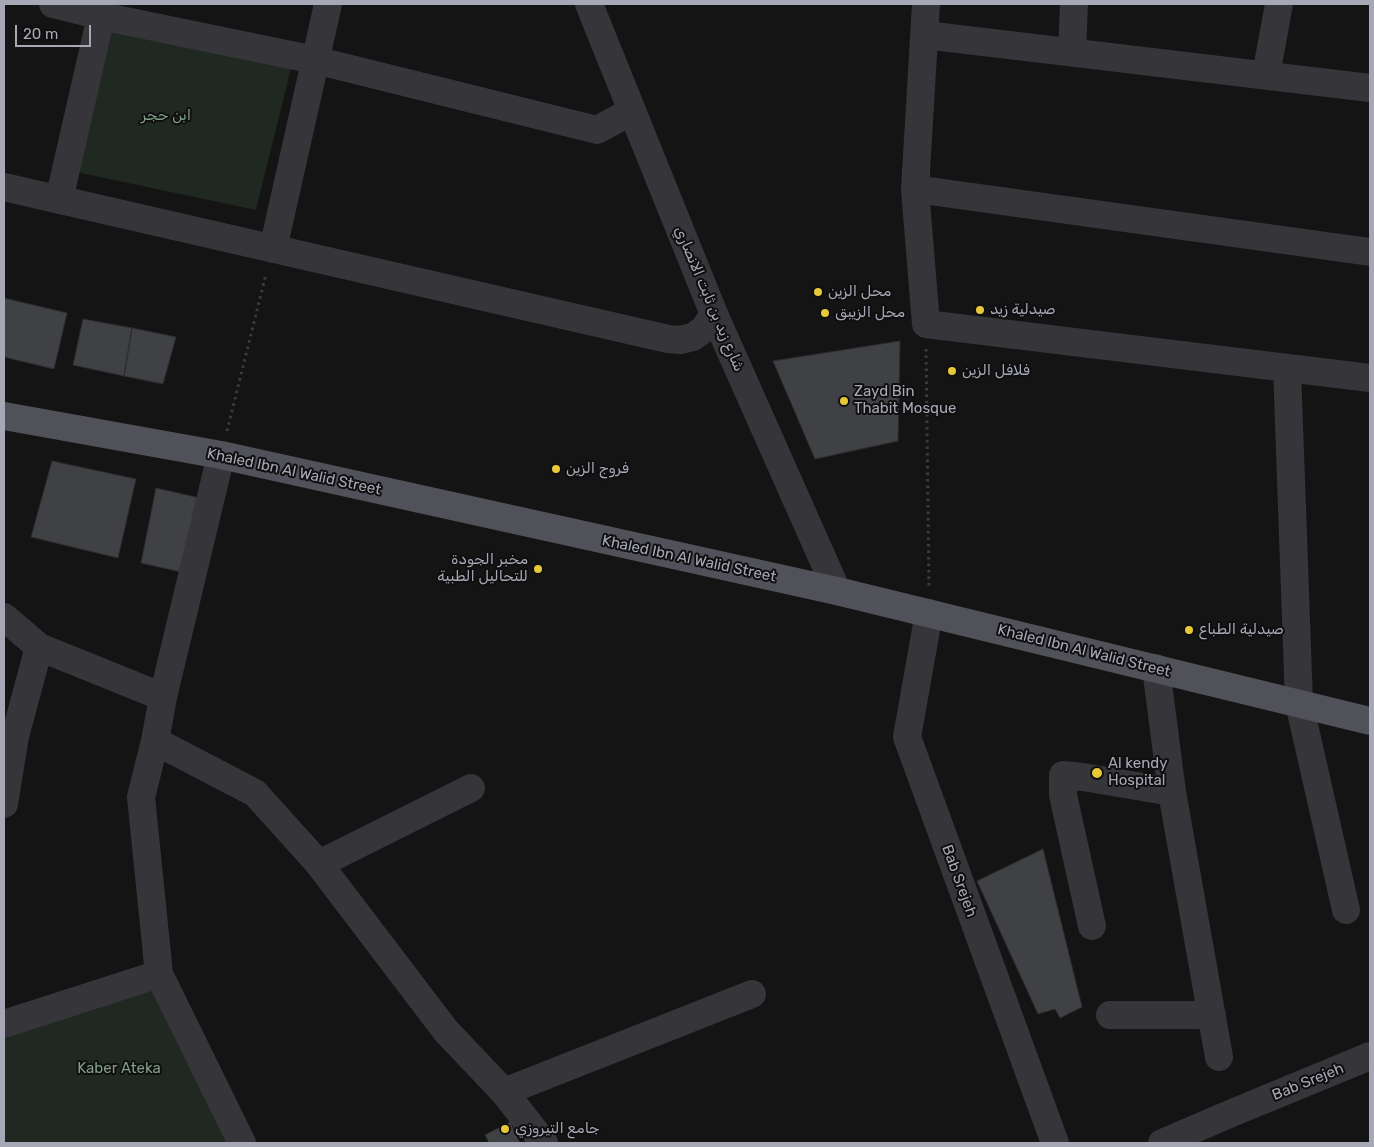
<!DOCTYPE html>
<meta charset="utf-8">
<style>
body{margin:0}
#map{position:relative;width:1374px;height:1147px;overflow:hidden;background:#141415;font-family:Rubik,sans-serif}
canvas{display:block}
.frame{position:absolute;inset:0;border:5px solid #a6a8b5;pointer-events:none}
.scale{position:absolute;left:15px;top:25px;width:76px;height:22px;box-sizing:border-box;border:2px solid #a6a8b5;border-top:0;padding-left:6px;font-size:15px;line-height:18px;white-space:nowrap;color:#a6a8b5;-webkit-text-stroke:4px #0f0f10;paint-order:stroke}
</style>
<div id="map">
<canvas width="1374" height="1147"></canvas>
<div class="frame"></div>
<div class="scale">20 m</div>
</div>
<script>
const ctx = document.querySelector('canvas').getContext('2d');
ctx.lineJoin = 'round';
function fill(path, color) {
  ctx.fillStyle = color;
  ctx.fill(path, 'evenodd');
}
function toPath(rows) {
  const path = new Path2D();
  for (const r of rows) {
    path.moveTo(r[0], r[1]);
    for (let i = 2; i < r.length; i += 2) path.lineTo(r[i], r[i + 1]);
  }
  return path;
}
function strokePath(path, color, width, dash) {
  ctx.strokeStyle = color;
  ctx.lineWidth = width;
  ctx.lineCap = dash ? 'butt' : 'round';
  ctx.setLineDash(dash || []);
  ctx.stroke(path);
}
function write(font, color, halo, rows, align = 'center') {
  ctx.font = font + ' Rubik,"Noto Sans Arabic",sans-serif';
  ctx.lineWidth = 4;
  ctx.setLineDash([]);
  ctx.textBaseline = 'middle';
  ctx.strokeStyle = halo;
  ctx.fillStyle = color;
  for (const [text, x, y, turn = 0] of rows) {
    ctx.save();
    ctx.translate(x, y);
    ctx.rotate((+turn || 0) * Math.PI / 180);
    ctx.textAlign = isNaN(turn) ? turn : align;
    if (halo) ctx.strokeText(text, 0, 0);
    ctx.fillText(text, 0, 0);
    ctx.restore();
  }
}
fill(toPath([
 [111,29,291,68,256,210,76,172],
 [161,978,229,1143,4,1143,4,1025]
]), '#202822');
const building = toPath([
 [4,298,67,313,54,369,4,357,4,298],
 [83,319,132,328,124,376,73,365,83,319],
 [132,328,176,337,163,384,124,376,132,328],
 [900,341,898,441,815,459,773,361,900,341],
 [52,461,136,479,118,558,31,537,52,461],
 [156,488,204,499,186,573,141,563,156,488],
 [1043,849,1082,1007,1060,1018,1055,1009,1038,1014,977,881,1043,849],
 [510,1122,520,1143,489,1143,485,1135,510,1122]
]);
fill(building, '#404145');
strokePath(building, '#2e2e31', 1);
strokePath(toPath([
 [926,349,929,588],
 [227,431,266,274]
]), '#3b3c41', 3, [2.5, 4]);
strokePath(toPath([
 [53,4,101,16],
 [589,4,714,314,837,591],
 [926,4,915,189,926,324,1370,378],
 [925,35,1370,88],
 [1072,52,1074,4],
 [1266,75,1279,4],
 [4,187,668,339,680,340,693,337,704,329,714,314],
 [915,189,1370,252],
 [59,200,101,16,315,60,597,130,632,111],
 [273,249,328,4],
 [1287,368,1299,703,1346,910],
 [221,455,163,697,155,741,141,797,159,974,242,1143],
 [929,613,907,737,1055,1143],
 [4,617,39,647,163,697],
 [1156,668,1172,792,1219,1057],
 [155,741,255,793,319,864,446,1031,504,1092,544,1143],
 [4,804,15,736,39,647],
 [319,864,471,788],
 [1092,926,1063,795,1063,775,1083,777,1172,792],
 [1110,1015,1212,1015],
 [4,1024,159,974],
 [504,1092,752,994],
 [1162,1143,1232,1113,1370,1056]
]), '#35353a', 28);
strokePath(toPath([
 [4,416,221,455,837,591,1370,721]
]), '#515159', 28);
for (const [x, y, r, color] of [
 [818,292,5,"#e9c838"],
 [980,310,5,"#e9c838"],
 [825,313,5,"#e9c838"],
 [952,371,5,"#e9c838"],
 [844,401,5,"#e9c838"],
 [556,469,5,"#e9c838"],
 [538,569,5,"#e9c838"],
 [1189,630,5,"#e9c838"],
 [1097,773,6,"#e9c838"],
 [505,1129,5,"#e9c838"]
]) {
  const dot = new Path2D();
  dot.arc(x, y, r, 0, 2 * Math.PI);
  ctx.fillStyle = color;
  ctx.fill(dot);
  strokePath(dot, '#0f0f10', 2);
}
write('15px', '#7e9f85', '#0f0f10', [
 ["ابن حجر",166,116],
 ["Kaber Ateka",119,1069]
]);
write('15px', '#a6a8b5', '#0f0f10', [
 ["محل الزين",828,292],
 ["صيدلية زيد",990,310],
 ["محل الزيبق",835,313],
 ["فلافل الزين",962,371],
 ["Zayd Bin",854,392],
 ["Thabit Mosque",854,409],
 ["فروج الزين",566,469],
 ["مخبر الجودة",528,560,"right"],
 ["للتحاليل الطبية",528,577,"right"],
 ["صيدلية الطباع",1199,630],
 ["Al kendy",1108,764],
 ["Hospital",1108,781],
 ["جامع التيروزي",515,1129]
], 'left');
write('15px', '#a6a8b5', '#0f0f10', [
 ["شارع زيد بن ثابت الانصاري",709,299,67],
 ["Khaled Ibn Al Walid Street",294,472,12],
 ["Khaled Ibn Al Walid Street",689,559,12],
 ["Khaled Ibn Al Walid Street",1084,651,14],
 ["Bab Srejeh",959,881,70],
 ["Bab Srejeh",1308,1082,-22]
]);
</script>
